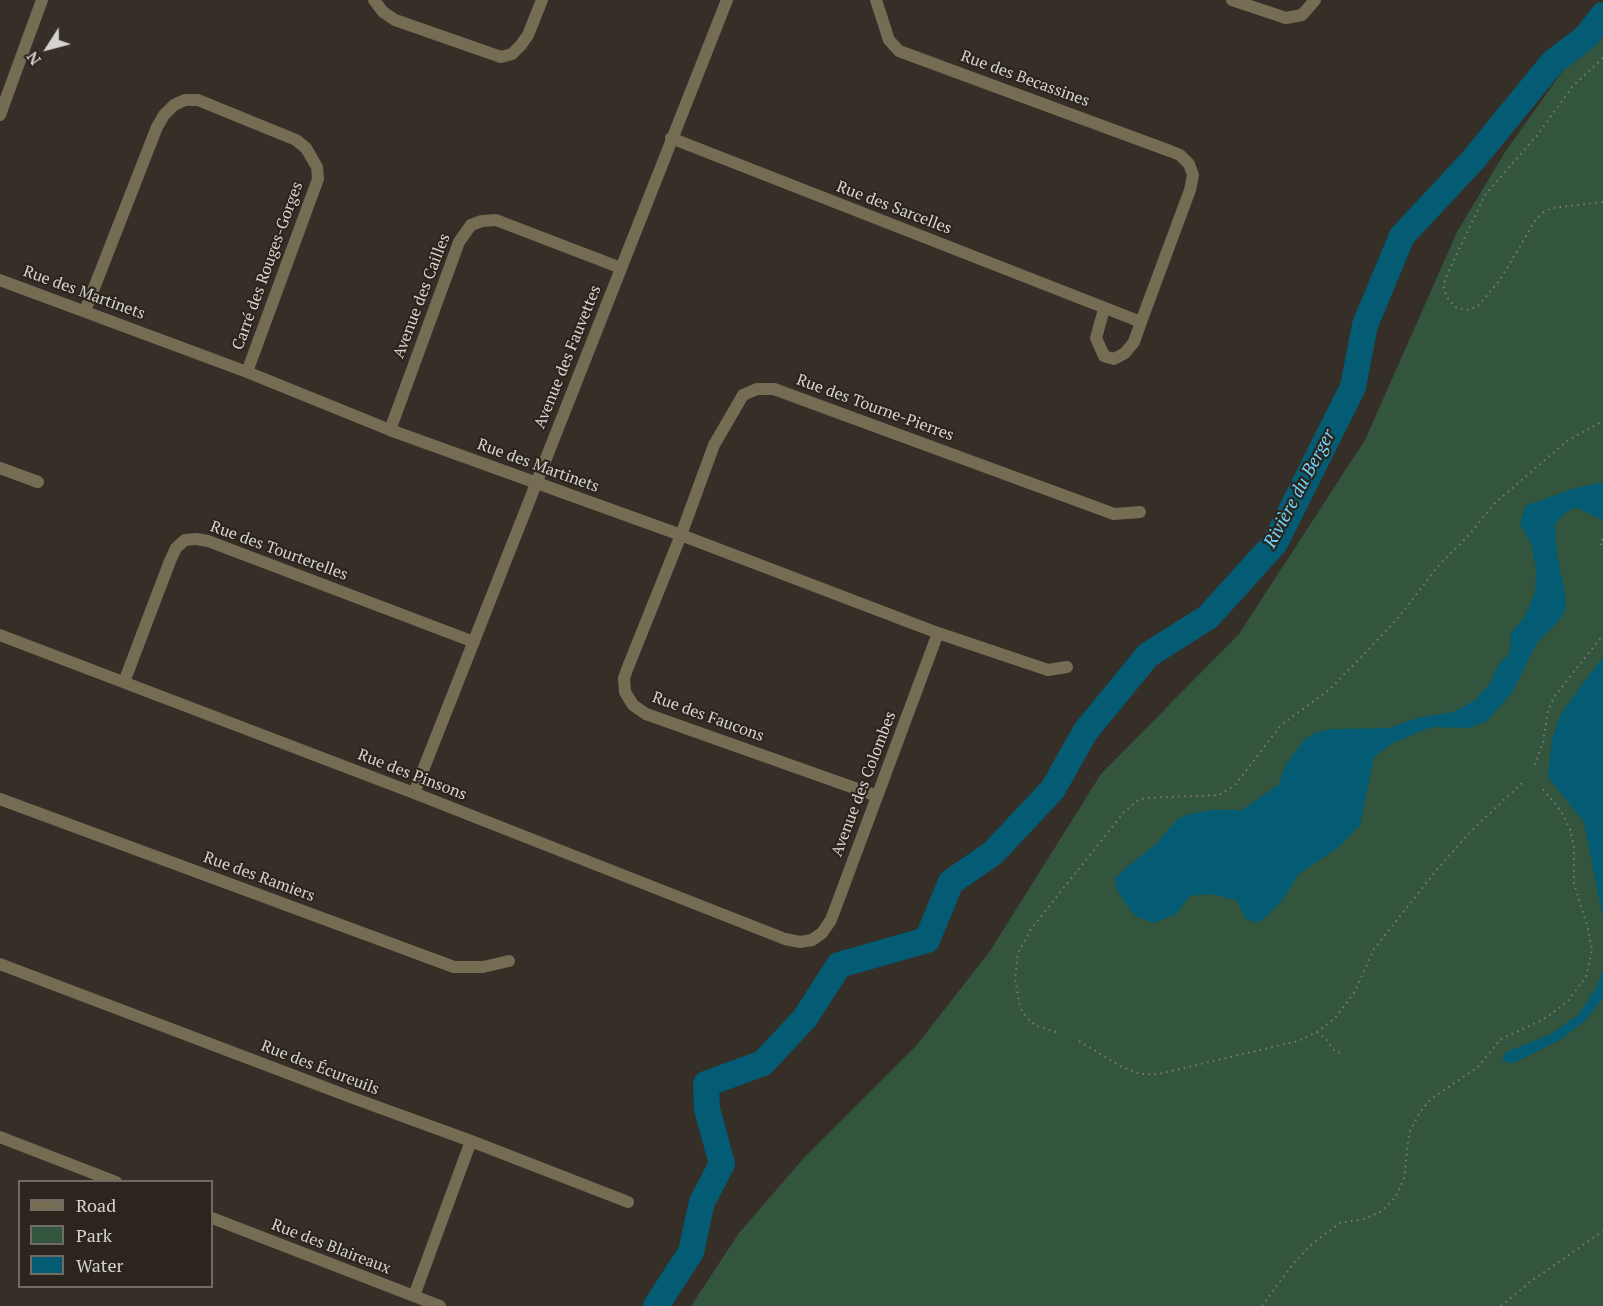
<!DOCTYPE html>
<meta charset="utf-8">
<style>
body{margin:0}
#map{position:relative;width:1603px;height:1306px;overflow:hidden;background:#352f27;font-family:"PT Serif",serif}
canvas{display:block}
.legend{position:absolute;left:18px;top:1180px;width:195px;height:108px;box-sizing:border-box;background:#2b251d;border:2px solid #706b64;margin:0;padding:8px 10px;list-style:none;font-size:18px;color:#d7d3ce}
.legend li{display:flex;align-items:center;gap:12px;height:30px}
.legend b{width:30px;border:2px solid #706b64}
.north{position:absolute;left:18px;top:18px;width:60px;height:60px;-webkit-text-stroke:4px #2b251d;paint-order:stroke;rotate:234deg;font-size:16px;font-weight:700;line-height:24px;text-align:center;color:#d7d3ce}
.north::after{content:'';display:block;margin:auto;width:21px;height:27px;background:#d7d3ce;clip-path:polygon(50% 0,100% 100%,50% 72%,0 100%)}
</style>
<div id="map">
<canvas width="1603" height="1306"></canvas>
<ul class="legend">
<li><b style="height:8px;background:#756c54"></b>Road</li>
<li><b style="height:16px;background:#33553d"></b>Park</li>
<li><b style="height:16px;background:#045b74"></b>Water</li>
</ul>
<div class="north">N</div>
</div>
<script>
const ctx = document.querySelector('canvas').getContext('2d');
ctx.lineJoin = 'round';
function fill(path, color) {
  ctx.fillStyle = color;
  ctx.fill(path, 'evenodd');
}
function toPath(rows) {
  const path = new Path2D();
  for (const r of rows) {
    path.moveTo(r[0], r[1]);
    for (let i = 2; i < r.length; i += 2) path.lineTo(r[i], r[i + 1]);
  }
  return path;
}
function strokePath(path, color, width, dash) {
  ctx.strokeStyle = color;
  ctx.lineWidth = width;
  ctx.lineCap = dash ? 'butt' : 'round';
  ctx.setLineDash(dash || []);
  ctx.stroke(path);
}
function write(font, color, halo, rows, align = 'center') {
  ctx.font = font + ' "PT Serif",serif';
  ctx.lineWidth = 4.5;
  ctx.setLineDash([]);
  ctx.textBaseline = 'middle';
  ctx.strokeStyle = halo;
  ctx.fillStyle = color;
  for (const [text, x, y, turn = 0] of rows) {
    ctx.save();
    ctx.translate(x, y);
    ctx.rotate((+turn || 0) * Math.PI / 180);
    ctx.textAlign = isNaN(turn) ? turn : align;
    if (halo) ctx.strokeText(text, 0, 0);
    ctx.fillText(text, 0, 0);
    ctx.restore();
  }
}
fill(toPath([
 [1603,32,1603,1306,691,1306,739,1233,802,1160,916,1046,990,951,1101,774,1239,634,1365,440,1457,232,1505,152,1562,72]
]), '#33553d');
fill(toPath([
 [1603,482,1603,520,1575,507,1564,514,1555,524,1557,555,1565,593,1566,609,1560,619,1537,643,1513,691,1487,721,1469,728,1431,727,1393,743,1374,757,1360,825,1339,847,1299,874,1281,902,1267,916,1257,923,1246,919,1236,900,1211,894,1190,896,1176,914,1153,923,1134,915,1117,891,1115,879,1122,871,1155,845,1178,819,1189,814,1213,810,1242,810,1279,784,1285,766,1305,739,1317,732,1333,729,1389,728,1417,718,1453,712,1474,701,1491,682,1499,664,1510,653,1511,633,1524,618,1535,593,1536,569,1531,543,1520,524,1525,506,1572,489],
 [1603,657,1603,919,1584,822,1548,777,1552,738,1562,712],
 [1603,968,1603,998,1585,1021,1561,1039,1526,1057,1512,1063,1502,1061,1506,1052,1549,1035,1578,1015,1597,987]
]), '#045b74');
strokePath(toPath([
 [656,1306,691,1252,702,1202,722,1164,707,1109,706,1084,763,1063,805,1018,839,965,927,940,951,882,993,853,1053,789,1085,732,1148,655,1208,617,1275,543,1353,387,1365,325,1402,236,1473,160,1553,62,1586,37,1603,15]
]), '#045b74', 26);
strokePath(toPath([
 [1603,58,1573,86,1539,133,1485,195,1445,279,1444,289,1447,297,1455,307,1466,310,1477,307,1500,280,1536,219,1544,212,1552,208,1603,202],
 [1603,539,1600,542,1603,549],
 [1535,765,1543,742,1548,711,1554,697,1603,635],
 [1056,1032,1036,1026,1026,1017,1020,1007,1015,978,1018,953,1031,929,1125,811,1137,801,1145,798,1219,795,1235,785,1281,725,1329,690,1365,653,1398,618,1439,565,1469,535,1495,503,1567,441,1603,421],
 [1317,1032,1326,1039,1334,1050,1342,1054],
 [1079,1041,1120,1066,1140,1074,1158,1074,1298,1041,1317,1032,1335,1018,1345,1005,1355,991,1374,949,1439,867,1474,828,1523,782],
 [1262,1306,1293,1264,1313,1243,1340,1223,1364,1219,1380,1212,1395,1198,1404,1179,1409,1133,1420,1112,1431,1099,1478,1067,1501,1039,1544,1019,1566,1003,1586,977,1592,949,1587,925,1574,884,1574,847,1570,829,1561,811,1542,788],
 [1501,1306,1530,1282,1603,1231]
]), '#7e7972', 2, [1.5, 4.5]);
strokePath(toPath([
 [374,0,383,12,395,20,501,57,512,54,521,45,528,35,542,0],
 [1232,0,1286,18,1302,15,1315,0],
 [0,115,42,0],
 [671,138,1141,322,1190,190,1193,175,1189,164,1180,155,1170,151,899,51,889,40,876,0],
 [0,280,247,372,390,430,681,535,938,633,1048,670,1067,667],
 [1104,309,1096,338,1104,356,1114,359,1125,353,1134,342,1141,322],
 [85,311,157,127,164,115,174,105,185,100,198,100,296,140,306,148,317,167,318,179,247,372],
 [390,430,459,242,471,225,482,221,496,220,621,268],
 [0,468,38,482],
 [0,635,414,793,785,939,800,942,812,940,822,933,831,920,938,633],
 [124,682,170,561,176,548,185,540,196,539,208,541,474,642],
 [414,793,727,0],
 [877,796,646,714,633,705,625,692,624,678,628,667,681,535,714,445,743,395,757,389,774,389,1114,514,1140,512],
 [0,799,454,967,483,967,509,961],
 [0,964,353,1098,471,1141,628,1202],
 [0,1137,116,1182],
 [212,1218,440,1306],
 [414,1296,471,1141]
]), '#756c54', 12);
write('16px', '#d7d3ce', '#2b251d', [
 ["Rue des Becassines",1025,79,20],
 ["Rue des Sarcelles",894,208,21],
 ["Carré des Rouges-Gorges",268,266,-70],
 ["Rue des Martinets",84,293,20],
 ["Avenue des Cailles",422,296,-69],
 ["Avenue des Fauvettes",568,357,-68],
 ["Rue des Tourne-Pierres",875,408,20],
 ["Rue des Martinets",538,466,20],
 ["Rue des Tourterelles",279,551,20],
 ["Rue des Faucons",708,717,20],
 ["Rue des Pinsons",412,775,21],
 ["Avenue des Colombes",864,784,-69],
 ["Rue des Ramiers",259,877,20],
 ["Rue des Écureuils",320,1068,21],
 ["Rue des Blaireaux",331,1247,21]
]);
write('italic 18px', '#6dd6fe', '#2b251d', [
 ["Rivière du Berger",1300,489,-62]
]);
</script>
